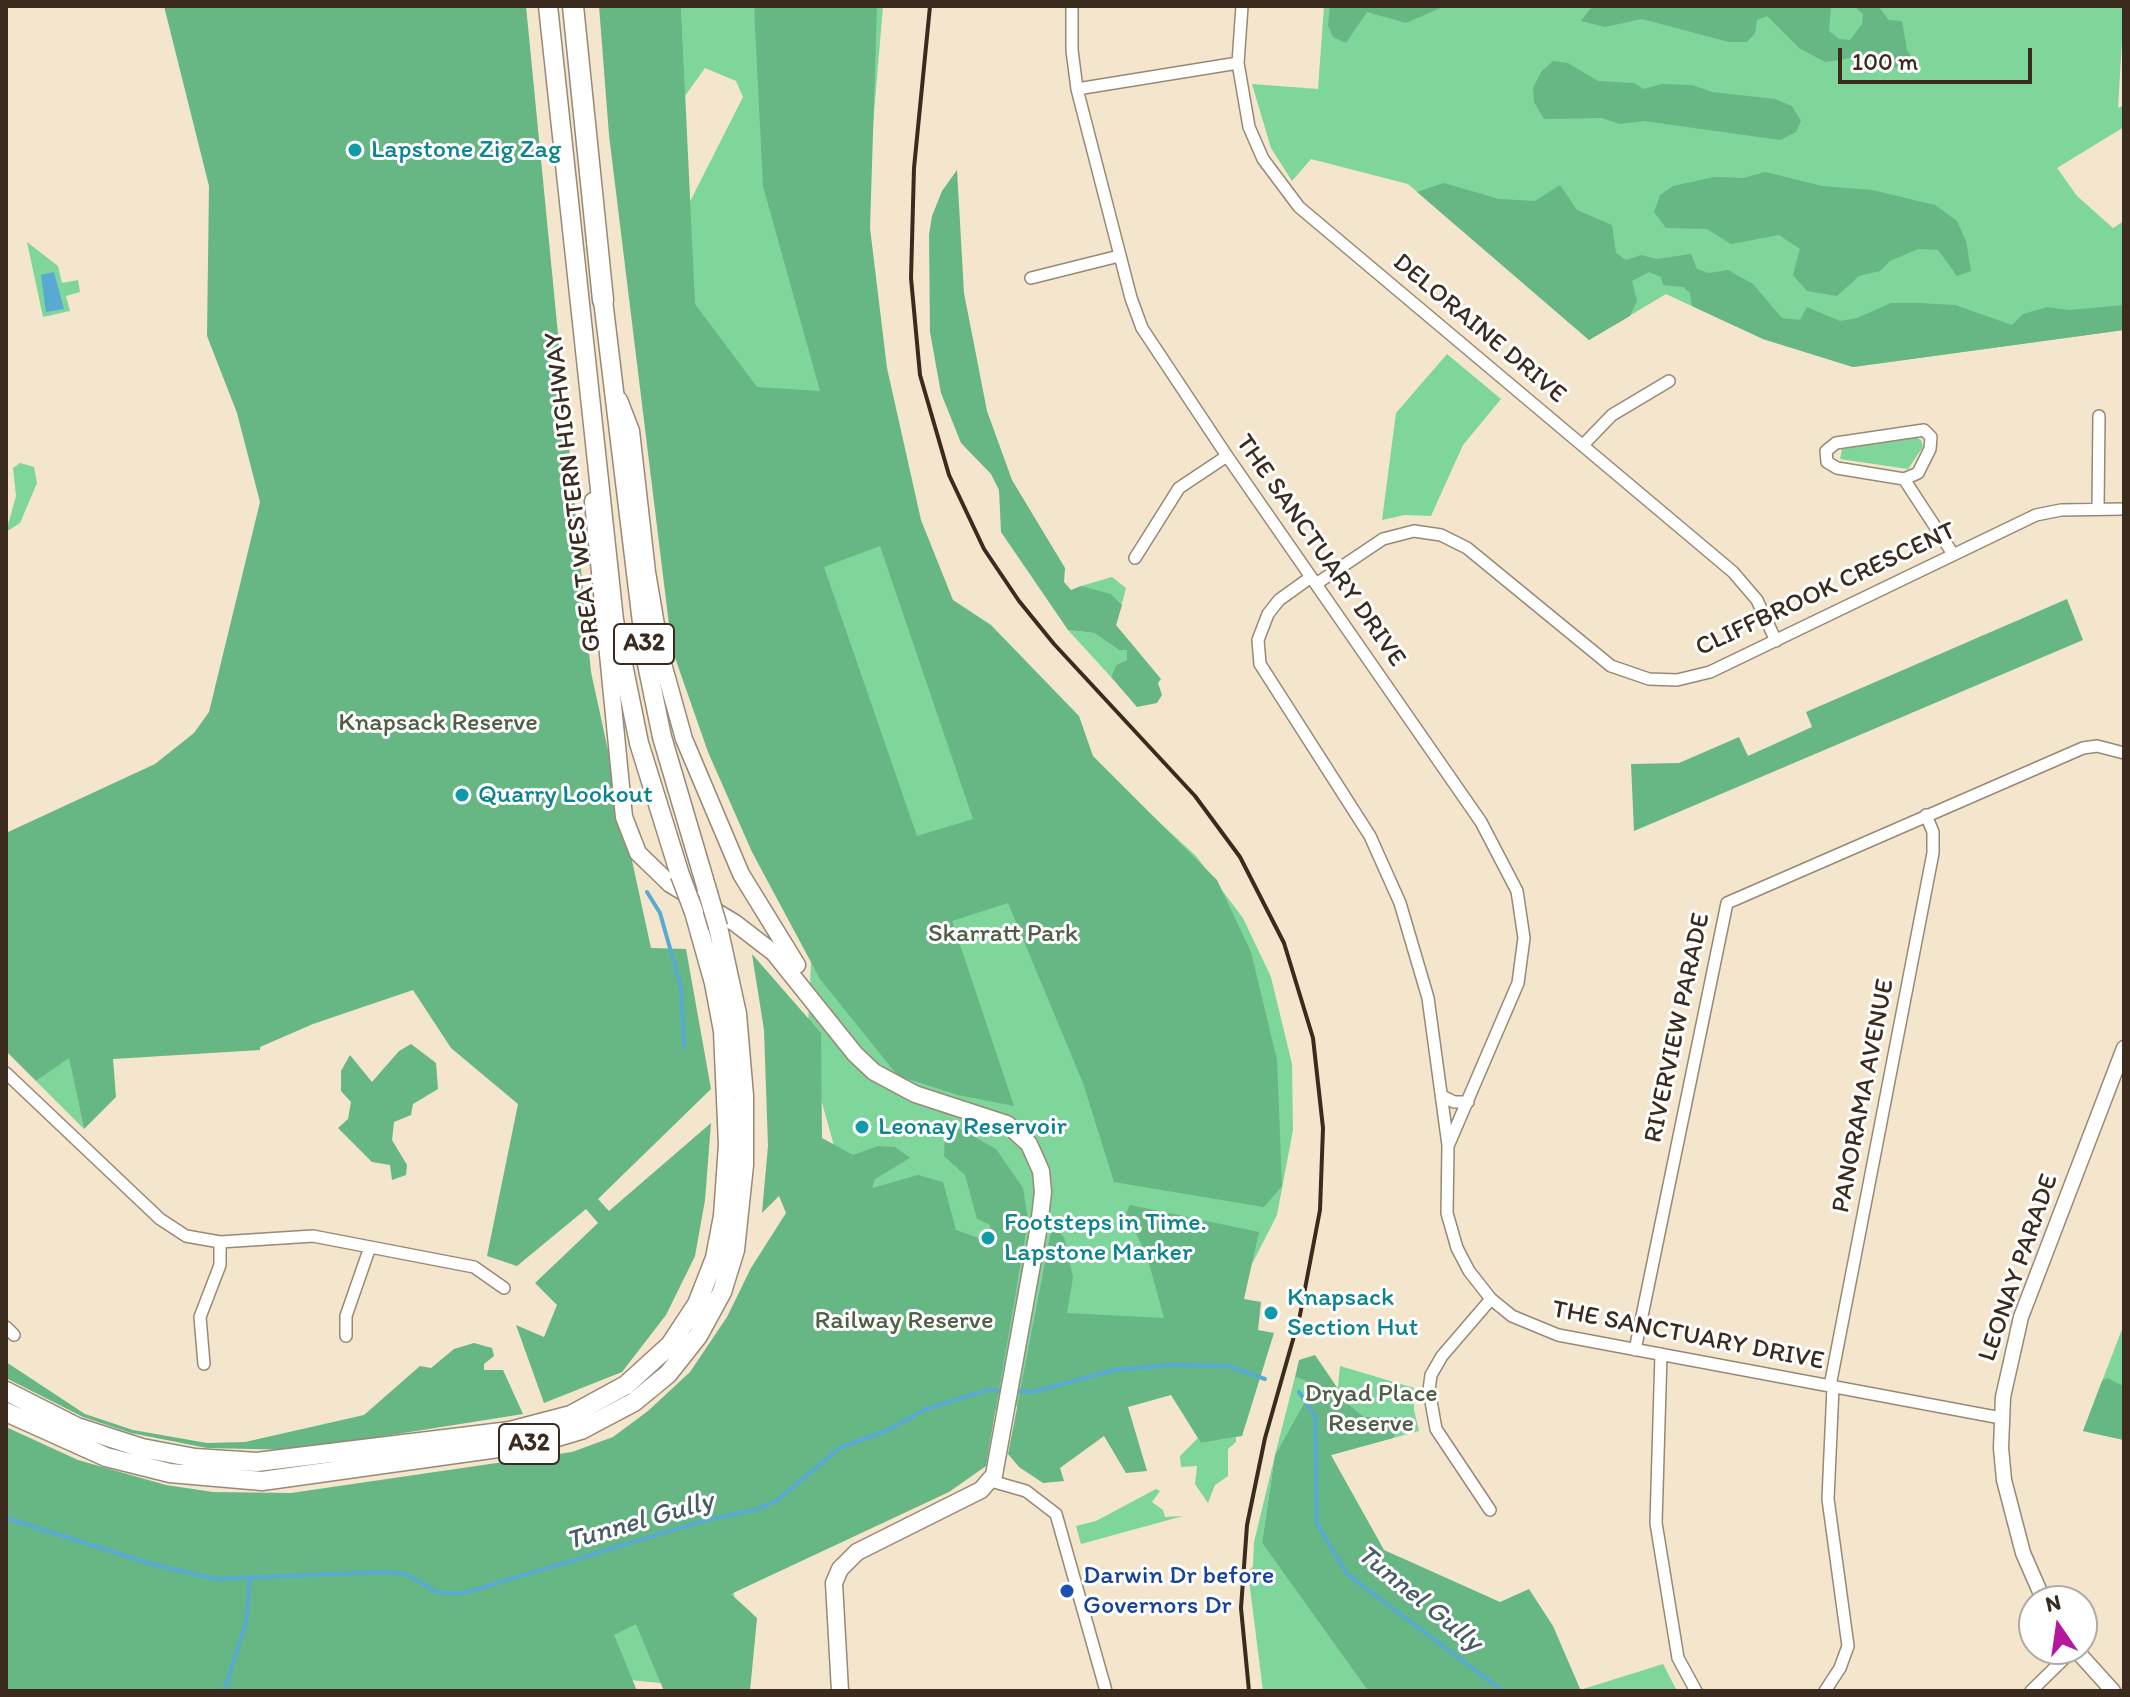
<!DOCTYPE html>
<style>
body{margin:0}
#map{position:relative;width:2130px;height:1697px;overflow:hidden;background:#f4e5cd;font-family:Itim,sans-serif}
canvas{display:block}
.frame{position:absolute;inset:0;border:8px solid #3b2a1e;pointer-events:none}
.north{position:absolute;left:2018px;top:1585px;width:80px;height:80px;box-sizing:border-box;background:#fff;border:2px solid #b1aaa5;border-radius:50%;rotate:347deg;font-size:22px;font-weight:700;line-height:32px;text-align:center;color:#3b2a1e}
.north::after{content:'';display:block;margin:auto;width:28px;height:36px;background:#b5179e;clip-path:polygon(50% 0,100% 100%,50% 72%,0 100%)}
.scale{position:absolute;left:1838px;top:48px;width:194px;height:36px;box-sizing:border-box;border:4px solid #3b2a1e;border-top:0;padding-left:10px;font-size:24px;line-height:28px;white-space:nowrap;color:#3b2a1e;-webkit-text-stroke:6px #fff;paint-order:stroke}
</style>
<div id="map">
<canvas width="2130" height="1697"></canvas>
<div class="frame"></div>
<div class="north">N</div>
<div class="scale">100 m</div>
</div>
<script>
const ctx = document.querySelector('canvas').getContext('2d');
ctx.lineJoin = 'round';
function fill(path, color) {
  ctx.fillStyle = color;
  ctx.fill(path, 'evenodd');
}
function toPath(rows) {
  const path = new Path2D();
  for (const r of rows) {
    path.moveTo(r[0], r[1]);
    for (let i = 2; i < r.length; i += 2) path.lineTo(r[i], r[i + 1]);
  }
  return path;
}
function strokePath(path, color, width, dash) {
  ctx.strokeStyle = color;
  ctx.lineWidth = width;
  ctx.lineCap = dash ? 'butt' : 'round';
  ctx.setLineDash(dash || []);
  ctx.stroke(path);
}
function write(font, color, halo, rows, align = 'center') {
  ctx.font = font + ' Itim,sans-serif';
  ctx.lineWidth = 6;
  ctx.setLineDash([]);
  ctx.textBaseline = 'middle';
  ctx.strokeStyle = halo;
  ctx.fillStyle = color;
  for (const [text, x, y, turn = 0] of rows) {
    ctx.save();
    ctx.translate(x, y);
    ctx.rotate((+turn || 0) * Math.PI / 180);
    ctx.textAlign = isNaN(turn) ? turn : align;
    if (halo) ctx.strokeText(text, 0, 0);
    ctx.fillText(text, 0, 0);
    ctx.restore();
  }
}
fill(toPath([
 [681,6,754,6,759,63,789,6,883,6,867,196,860,329,943,595,1083,752,1196,856,1243,918,1271,977,1292,1064,1293,1130,1277,1215,1207,1352,1020,1406,1000,1408,730,1530,740,1691,460,1663,6,1691,6,1445,242,1517,633,1450,826,1199,833,1142,817,1085,806,1067,812,942,673,235,743,97,736,81,705,68,685,96],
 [1324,6,2124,6,2118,108,2124,105,2124,127,2057,168,2077,196,2113,228,2124,221,2124,330,1853,367,1763,339,1666,294,1589,340,1408,184,1311,159,1292,181,1271,148,1252,84,1318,89],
 [27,242,58,266,62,283,78,280,80,292,66,296,70,311,43,317],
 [1447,354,1501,399,1463,445,1431,516,1405,515,1382,520,1396,413],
 [1914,436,1921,440,1923,447,1908,469,1840,459,1842,449],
 [20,463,34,467,37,483,20,523,6,532,16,496,13,468],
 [1112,577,1126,588,1116,625,1081,586],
 [1068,630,1094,633,1119,650,1127,650,1127,660,1116,665,1111,677],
 [69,1057,84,1129,36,1081],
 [2124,1324,2124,1440,2083,1431],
 [1340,1366,1414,1388,1414,1410,1419,1431,1331,1455],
 [1295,1377,1306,1381,1309,1394,1275,1455,1262,1543,1368,1691,1263,1691,1248,1572,1253,1566,1254,1542,1275,1455],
 [1236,1437,1236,1442,1228,1449,1228,1476,1215,1485,1208,1503,1195,1484,1197,1466,1181,1467,1180,1456,1198,1438,1201,1443],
 [1156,1489,1160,1491,1152,1502,1163,1510,1165,1517,1183,1516,1081,1544,1076,1526,1096,1521],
 [1663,1664,1677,1691,1580,1690]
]), '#7ed69b');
fill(toPath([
 [164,6,526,6,591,672,651,948,686,949,711,1089,598,1199,609,1211,711,1123,705,1200,695,1256,666,1315,622,1372,544,1403,516,1325,544,1337,557,1305,535,1283,598,1223,586,1209,517,1266,487,1256,518,1104,451,1048,413,990,313,1024,260,1047,260,1050,113,1059,116,1097,84,1129,69,1058,36,1081,6,1051,6,833,155,764,194,733,209,712,260,502,237,413,207,336,209,186],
 [599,6,681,6,695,304,757,387,820,391,763,186,754,6,877,6,870,228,887,368,921,520,953,600,991,625,1079,716,1093,756,1217,880,1251,952,1277,1060,1282,1186,1264,1207,1114,1182,1083,1083,1008,903,952,921,1014,1106,958,1095,898,1076,820,979,752,852,708,752,672,649,609,135],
 [880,546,973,819,917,836,824,567],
 [1330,6,1445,6,1406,23,1367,12,1346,43,1333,37,1328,25],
 [1599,6,1831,6,1829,31,1839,39,1850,40,1862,24,1863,14,1854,6,1878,6,1889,20,1902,21,1907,50,1915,62,1910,71,1892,67,1881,60,1858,57,1825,62,1799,48,1767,16,1757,20,1755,33,1747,42,1729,42,1642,19,1605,27,1581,21,1590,9],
 [1553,61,1568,63,1598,81,1634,83,1644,89,1662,84,1692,85,1712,92,1775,99,1792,106,1801,121,1796,132,1780,140,1644,121,1620,124,1602,118,1544,119,1534,102,1533,88,1541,72],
 [957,170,964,293,987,411,1012,480,1065,568,1064,582,1071,590,1081,586,1111,594,1122,605,1116,625,1161,679,1158,683,1162,695,1157,703,1137,707,1111,677,1116,665,1127,660,1127,650,1119,650,1094,633,1068,630,1001,532,999,490,991,474,961,443,941,393,930,332,929,235,932,216,942,191],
 [1765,172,1822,186,1872,190,1935,205,1957,221,1966,241,1971,271,1957,276,1938,250,1918,249,1890,261,1880,271,1859,276,1837,296,1807,291,1793,275,1800,249,1779,235,1731,244,1707,229,1666,228,1654,212,1660,195,1673,186,1714,177,1743,178],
 [1444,183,1499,199,1535,201,1560,185,1577,210,1612,225,1616,253,1626,260,1641,255,1657,259,1691,254,1697,269,1709,273,1728,270,1753,284,1782,318,1800,320,1807,307,1840,321,1857,318,1891,303,1919,303,1955,305,2012,325,2023,314,2047,307,2069,310,2124,305,2124,330,1853,367,1763,339,1692,306,1690,293,1683,287,1663,285,1661,277,1649,272,1632,281,1637,301,1630,316,1589,340,1417,192],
 [2067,599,2083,640,1634,831,1631,764,1679,763,1739,737,1748,756,1812,727,1806,712],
 [752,954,821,1033,822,1138,853,1155,878,1146,895,1147,910,1158,875,1179,872,1188,918,1175,943,1182,956,1230,990,1242,990,1225,977,1219,965,1175,944,1156,945,1133,954,1125,996,1149,1023,1188,1028,1221,986,1466,949,1492,731,1594,757,1618,750,1691,664,1691,636,1624,614,1635,637,1691,6,1691,6,1427,78,1460,166,1485,213,1492,291,1493,572,1452,613,1437,648,1411,690,1372,727,1317,751,1268,786,1213,779,1196,762,1213,768,1146,764,1030],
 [411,1044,436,1063,438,1089,413,1104,411,1115,394,1122,392,1140,407,1165,406,1175,392,1180,390,1165,372,1162,338,1128,348,1119,351,1102,341,1091,341,1071,350,1055,372,1082,399,1051],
 [1130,1205,1259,1232,1244,1299,1261,1302,1258,1330,1274,1333,1242,1436,1201,1443,1171,1395,1128,1407,1147,1471,1126,1473,1104,1436,1060,1468,1064,1481,1043,1483,1019,1467,1008,1454,1052,1226,1064,1237,1073,1277,1067,1313,1164,1318,1147,1256,1126,1213],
 [474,1343,492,1348,494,1356,484,1364,484,1370,503,1370,523,1414,297,1450,207,1448,131,1433,83,1417,6,1378,6,1362,85,1414,133,1430,207,1443,245,1442,364,1415,420,1366,431,1368,454,1349],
 [1315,1355,1349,1405,1364,1417,1398,1417,1398,1428,1393,1438,1331,1455,1384,1550,1500,1602,1529,1589,1553,1626,1581,1691,1368,1691,1262,1543,1275,1455,1309,1394,1306,1381,1295,1377,1299,1360],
 [2107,1378,2123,1386,2124,1440,2083,1431,2102,1381]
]), '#66b783');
fill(toPath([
 [54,272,64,309,46,312,41,275]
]), '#58aad3');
strokePath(toPath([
 [647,892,660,913,681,987,684,1047],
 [1014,1391,1033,1392,1114,1370,1169,1365,1229,1366,1265,1379],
 [1299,1392,1315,1416,1317,1524,1347,1574,1503,1691],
 [6,1518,155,1565,216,1579,380,1572,406,1574,439,1593,464,1593,703,1521,758,1509,776,1501,841,1447,886,1431,926,1409,987,1390,1005,1391],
 [224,1691,246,1623,250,1578]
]), '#58aad3', 4);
const minor = toPath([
 [1072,6,1072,50,1077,89,1131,298,1142,328,1227,456,1481,822,1517,891,1524,938,1518,983,1448,1146,1447,1213,1457,1248,1469,1271,1491,1299,1512,1316,1558,1335,2001,1418],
 [1242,6,1238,63,1249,127,1263,159,1299,207,1733,572,1757,600,1776,641],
 [1077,89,1238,63],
 [1031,278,1119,256],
 [1583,445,1612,415,1669,381],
 [1904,479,1918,473,1930,449,1931,437,1924,430,1836,443,1826,451,1827,462,1837,468,1904,479,1953,554],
 [2098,509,2099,416],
 [1135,558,1179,488,1227,456],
 [1311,577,1279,600,1268,614,1258,640,1260,664,1370,836,1400,903,1428,998,1448,1145],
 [1316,584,1383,539,1414,531,1441,535,1467,548,1611,666,1649,679,1677,680,1710,672,2036,515,2061,510,2124,509],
 [6,1073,160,1219,186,1236,220,1242,313,1236,474,1267,504,1288],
 [1442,1096,1454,1102,1468,1102],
 [6,1327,14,1335],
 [346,1336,346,1316,370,1247],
 [1635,1350,1727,903,2083,748,2097,746,2124,753],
 [1661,1354,1656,1523,1678,1658,1696,1691],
 [204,1364,200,1317,220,1265,220,1242],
 [1830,1386,1933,853,1933,832,1926,815],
 [991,1481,1026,1491,1056,1514,1106,1691],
 [1490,1510,1436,1429,1429,1390,1431,1375,1442,1356,1491,1299],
 [1825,1691,1840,1668,1848,1646,1828,1499,1833,1387],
 [2031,1691,2074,1649]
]);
const tertiary = toPath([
 [2044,1601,2023,1553,2004,1480,2001,1448,2003,1397,2021,1317,2124,1048],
 [2075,1649,2113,1691]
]);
const secondary = toPath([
 [619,400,631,431,647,572,662,660,684,739,741,874,797,965],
 [593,501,624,817,638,853,670,884,735,923,774,953,855,1054,874,1072,915,1094,1007,1124,1029,1144,1041,1171,1043,1192,1039,1226,994,1475,981,1490,857,1552,840,1569,834,1583,840,1691]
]);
const trunk = toPath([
 [548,6,614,620,639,743,680,875],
 [603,300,647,664,662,737,708,893],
 [6,1391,77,1427,142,1448,195,1458,257,1462,510,1431,571,1415,626,1385,670,1345,697,1304,715,1258,723,1216,728,1145,723,1031,714,983,694,912],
 [6,1412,106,1457,170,1473,262,1481,541,1442,581,1430,634,1402,668,1374,698,1336,722,1292,735,1250,744,1165,744,1096,737,1014,718,927]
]);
const motorway = toPath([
 [573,6,603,300]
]);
strokePath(minor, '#988876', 14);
strokePath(tertiary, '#988876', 17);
strokePath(secondary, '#988876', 19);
strokePath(trunk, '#988876', 21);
strokePath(motorway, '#988876', 23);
strokePath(minor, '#fff', 11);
strokePath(tertiary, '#fff', 14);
strokePath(secondary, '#fff', 16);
strokePath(trunk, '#fff', 18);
strokePath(motorway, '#fff', 20);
strokePath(toPath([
 [930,6,914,168,911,278,920,375,949,475,984,549,1019,601,1054,644,1195,796,1240,857,1284,943,1313,1038,1323,1128,1320,1210,1300,1315,1265,1438,1247,1525,1241,1608,1249,1691]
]), '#3b2a1e', 4);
const trunkBridge = toPath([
 [680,875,694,912],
 [708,893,718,927]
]);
strokePath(trunkBridge, '#988876', 21, []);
strokePath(trunkBridge, '#fff', 18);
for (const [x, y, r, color] of [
 [355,150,8,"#0f9aa8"],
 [462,795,8,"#0f9aa8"],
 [862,1127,8,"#0f9aa8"],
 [988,1238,8,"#0f9aa8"],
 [1271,1313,8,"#0f9aa8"],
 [1067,1591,8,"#1a4fb4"]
]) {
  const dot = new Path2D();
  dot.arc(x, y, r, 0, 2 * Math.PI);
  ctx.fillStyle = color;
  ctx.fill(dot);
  strokePath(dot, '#fff', 3);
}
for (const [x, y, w] of [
 [644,644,60],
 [529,1444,60]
]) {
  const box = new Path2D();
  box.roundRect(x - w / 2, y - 20, w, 40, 6);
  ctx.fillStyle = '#fff';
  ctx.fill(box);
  strokePath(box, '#3b2a1e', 2);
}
write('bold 24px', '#3b2a1e', null, [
 ["A32",644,644],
 ["A32",529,1444]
]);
write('26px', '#0d838f', '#fff', [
 ["Lapstone Zig Zag",371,150],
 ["Quarry Lookout",478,795],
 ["Leonay Reservoir",878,1127],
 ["Footsteps in Time.",1004,1223],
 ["Lapstone Marker",1004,1253],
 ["Knapsack",1287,1298],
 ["Section Hut",1287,1328]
], 'left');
write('26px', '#3b2a1e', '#fff', [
 ["DELORAINE DRIVE",1479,329,40],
 ["GREAT WESTERN HIGHWAY",574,492,-97],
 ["THE SANCTUARY DRIVE",1320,551,55],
 ["CLIFFBROOK CRESCENT",1826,590,-25],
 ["RIVERVIEW PARADE",1678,1028,-78],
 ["PANORAMA AVENUE",1864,1096,-79],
 ["LEONAY PARADE",2019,1268,-71],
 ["THE SANCTUARY DRIVE",1688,1336,11]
]);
write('26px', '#4f5e44', '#fff', [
 ["Knapsack Reserve",438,723],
 ["Skarratt Park",1003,934],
 ["Railway Reserve",904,1321],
 ["Dryad Place",1371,1394],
 ["Reserve",1371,1424]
]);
write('26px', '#164399', '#fff', [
 ["Darwin Dr before",1083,1576],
 ["Governors Dr",1083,1606]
], 'left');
write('italic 28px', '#475d66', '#fff', [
 ["Tunnel Gully",640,1522,-16],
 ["Tunnel Gully",1419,1599,39]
]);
</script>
